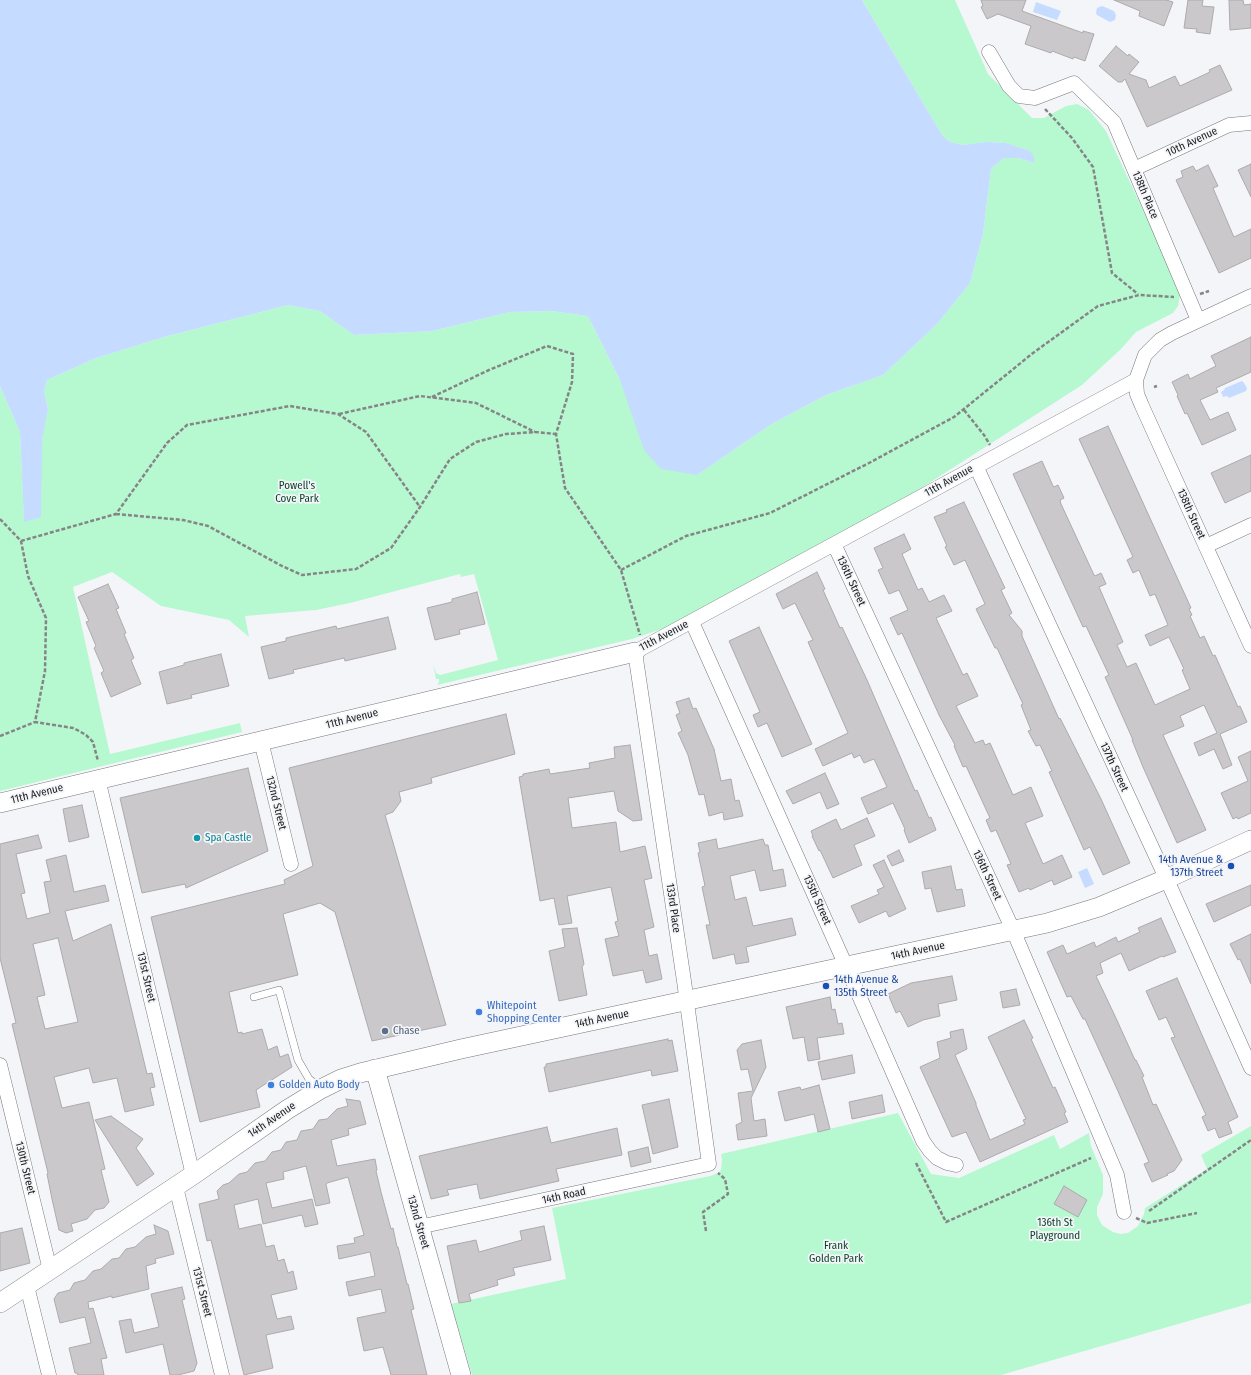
<!DOCTYPE html>
<style>
body{margin:0}
canvas{display:block;background:#f4f5f9}
</style>
<canvas width="1251" height="1375"></canvas>
<script>
const ctx = document.querySelector('canvas').getContext('2d');
ctx.lineJoin = 'round';
function fill(path, color) {
  ctx.fillStyle = color;
  ctx.fill(path, 'evenodd');
}
function toPath(rows) {
  const path = new Path2D();
  for (const r of rows) {
    path.moveTo(r[0], r[1]);
    for (let i = 2; i < r.length; i += 2) path.lineTo(r[i], r[i + 1]);
  }
  return path;
}
function strokePath(path, color, width, dash) {
  ctx.strokeStyle = color;
  ctx.lineWidth = width;
  ctx.lineCap = dash ? 'butt' : 'round';
  ctx.setLineDash(dash || []);
  ctx.stroke(path);
}
function write(font, color, halo, rows, align = 'center') {
  ctx.font = font + ' "Fira Sans Condensed",sans-serif';
  ctx.lineWidth = 3.5;
  ctx.setLineDash([]);
  ctx.textBaseline = 'middle';
  ctx.strokeStyle = halo;
  ctx.fillStyle = color;
  for (const [text, x, y, turn = 0] of rows) {
    ctx.save();
    ctx.translate(x, y);
    ctx.rotate((+turn || 0) * Math.PI / 180);
    ctx.textAlign = isNaN(turn) ? turn : align;
    if (halo) ctx.strokeText(text, 0, 0);
    ctx.fillText(text, 0, 0);
    ctx.restore();
  }
}
fill(toPath([
 [862,0,955,0,988,74,1032,118,1044,118,1066,106,1077,104,1089,110,1106,131,1177,283,1180,295,1178,306,1173,313,1136,332,1121,349,1082,385,909,496,677,624,632,639,437,685,439,682,439,679,436,679,433,664,436,673,440,675,498,660,474,574,461,577,460,574,350,603,316,610,245,616,249,637,229,620,161,606,112,572,73,587,110,754,240,723,242,732,0,791,0,386,20,432,24,520,48,409,44,391,47,380,96,358,164,337,288,305,320,311,354,335,432,331,510,312,551,311,588,316,620,380,697,475,770,425,826,395,883,375,937,324,970,283,983,234,991,169,1004,158,1019,158,1034,163,1030,151,1006,143,986,142,963,145,950,142,942,135],
 [898,1113,931,1174,959,1178,1054,1135,1060,1149,1089,1133,1091,1146,1103,1175,1103,1194,1097,1207,1097,1215,1102,1225,1113,1232,1120,1234,1128,1233,1138,1226,1144,1214,1145,1208,1207,1169,1201,1155,1251,1126,1251,1303,1001,1375,472,1375,451,1304,566,1279,552,1208,710,1176,718,1173,721,1170,722,1160,721,1154]
]), '#b6f9d0');
fill(toPath([
 [0,0,862,0,942,135,950,142,963,145,986,142,1006,143,1030,151,1034,157,1034,163,1019,158,1004,158,991,169,983,234,970,283,937,324,883,375,826,395,770,425,697,475,661,469,644,450,620,380,588,316,551,311,510,312,432,331,354,335,320,311,288,305,164,337,96,358,47,380,44,391,48,409,42,440,41,517,24,522,20,432,0,386],
 [1036,2,1061,11,1057,20,1033,12],
 [1102,6,1114,11,1116,15,1115,20,1110,22,1097,15,1096,13,1097,8],
 [1242,381,1244,383,1247,388,1246,391,1229,398,1227,396,1223,397,1221,392,1224,390,1225,388],
 [1087,868,1094,884,1085,888,1078,872]
]), '#c5dbff');
const building = toPath([
 [981,0,1026,0,1022,11,1083,33,1083,31,1094,34,1085,61,1074,57,1073,59,1052,51,1051,53,1025,44,1031,26,998,14,987,19,981,7,983,6,981,0],
 [1114,0,1166,0,1173,2,1164,26,1139,16,1140,11,1114,0],
 [1188,0,1203,0,1202,6,1214,7,1210,34,1196,32,1197,29,1184,28,1188,0],
 [1229,0,1243,0,1244,5,1251,4,1251,28,1230,30,1229,0],
 [1116,46,1128,56,1129,54,1139,62,1129,74,1146,80,1149,88,1175,76,1180,86,1210,72,1209,70,1220,65,1232,90,1147,127,1125,79,1122,82,1118,82,1099,66,1116,46],
 [1251,164,1251,197,1238,170,1251,164],
 [1208,165,1218,186,1213,188,1233,235,1234,237,1251,229,1251,258,1219,273,1176,180,1183,177,1181,171,1193,166,1196,171,1208,165],
 [1251,337,1251,372,1216,388,1218,392,1200,400,1210,420,1228,412,1236,430,1202,445,1187,413,1185,414,1177,396,1178,395,1172,382,1188,374,1190,379,1216,366,1211,356,1251,337],
 [1108,426,1191,608,1189,609,1192,615,1190,616,1200,638,1204,636,1213,656,1215,655,1238,707,1240,706,1247,722,1220,734,1232,765,1223,769,1214,749,1199,756,1194,743,1217,733,1204,705,1180,716,1184,726,1163,735,1206,830,1177,843,1143,767,1132,740,1133,740,1105,677,1109,675,1086,626,1083,627,1013,474,1042,461,1053,486,1054,487,1058,485,1064,498,1060,500,1061,504,1094,575,1095,576,1101,573,1106,584,1099,587,1123,642,1117,645,1127,667,1136,663,1155,705,1190,689,1182,670,1184,669,1169,637,1150,646,1145,635,1168,625,1155,594,1150,596,1139,570,1133,573,1127,560,1133,557,1079,439,1108,426],
 [1251,455,1251,491,1225,503,1211,473,1251,455],
 [964,502,1005,588,1001,590,1012,613,1009,615,1022,631,1022,636,1059,719,1060,718,1101,799,1130,863,1103,875,1090,847,1084,850,1049,772,1052,771,1040,745,1036,746,1028,731,1031,730,1021,705,1023,704,997,648,995,648,976,609,985,604,965,560,954,565,945,547,947,546,934,517,947,512,946,510,964,502],
 [904,534,911,549,902,554,918,590,922,588,929,602,944,595,952,611,936,618,963,675,967,673,978,696,956,706,975,743,983,740,985,745,990,743,1013,795,1031,787,1043,816,1025,823,1043,864,1062,855,1072,877,1054,885,1052,880,1030,890,1029,888,1019,892,1007,865,1011,864,996,830,991,832,986,820,990,818,966,766,963,767,954,746,955,745,939,715,902,633,898,635,890,618,908,610,899,590,889,594,878,570,883,568,874,548,904,534],
 [817,572,825,589,823,590,840,628,842,627,867,680,915,791,917,790,929,818,931,817,936,830,909,843,904,830,905,829,893,803,868,814,861,798,887,787,874,759,864,763,860,755,854,758,852,753,823,766,815,749,848,733,808,642,813,640,795,603,783,609,776,594,817,572],
 [108,584,119,608,116,609,126,633,124,634,134,658,131,660,141,684,111,697,101,673,104,671,94,648,96,646,86,622,89,621,78,597,108,584],
 [477,592,485,624,459,630,460,634,435,640,427,608,452,602,452,599,477,592],
 [388,617,396,649,345,661,344,658,319,664,293,670,294,673,269,679,261,647,286,641,286,638,336,626,337,629,388,617],
 [759,627,812,744,782,757,767,723,758,727,753,715,760,712,729,641,759,627],
 [221,654,229,686,191,695,192,698,167,704,159,672,184,665,184,663,221,654],
 [689,698,693,709,696,708,714,749,721,781,731,779,735,801,739,800,743,816,724,820,723,812,709,816,704,794,699,795,688,755,678,733,682,731,676,715,680,713,676,702,689,698],
 [506,714,515,754,431,778,432,783,399,792,401,801,393,812,385,815,446,1025,372,1041,335,912,320,903,283,914,298,975,229,992,238,1033,242,1032,242,1034,262,1029,268,1050,277,1046,280,1057,288,1054,292,1067,256,1090,260,1107,200,1122,151,917,285,884,284,880,313,866,289,768,506,714],
 [630,745,642,820,633,821,618,811,614,791,568,798,572,828,616,822,620,852,645,846,652,878,644,880,654,927,644,930,649,956,657,954,662,979,646,983,643,970,613,976,605,939,619,936,615,922,618,921,611,887,567,896,572,923,559,925,554,898,540,901,519,777,523,776,523,774,549,769,550,774,590,768,589,763,615,758,614,747,630,745],
 [1251,751,1251,813,1238,819,1237,817,1233,819,1221,793,1248,781,1238,757,1251,751],
 [248,768,268,851,186,888,185,884,142,893,120,798,248,768],
 [825,773,839,804,827,809,820,792,793,804,786,791,825,773],
 [82,805,89,837,69,842,63,809,82,805],
 [867,818,875,836,854,845,862,865,833,878,820,850,819,851,812,836,813,836,811,831,836,819,841,830,867,818],
 [38,835,42,848,16,854,25,893,21,894,27,919,50,913,44,882,51,881,46,860,66,855,74,892,105,885,109,901,65,911,73,941,111,924,147,1074,152,1073,155,1087,150,1088,154,1105,125,1112,117,1078,93,1083,89,1068,54,1077,62,1108,89,1102,105,1169,101,1170,109,1202,104,1208,95,1210,87,1219,71,1224,73,1231,66,1233,59,1230,52,1199,47,1174,48,1173,12,1024,16,1023,0,958,0,844,38,835],
 [58,938,78,1022,45,1029,37,997,45,995,33,944,58,938],
 [716,839,718,849,763,839,765,845,768,845,773,871,783,869,786,886,760,891,755,870,730,876,735,900,746,897,753,926,792,918,796,935,746,947,749,962,736,964,734,954,713,959,706,925,710,925,702,887,705,886,698,853,700,852,698,843,716,839],
 [899,850,904,861,892,866,887,856,899,850],
 [884,860,906,909,889,917,886,911,859,923,851,906,879,894,877,890,884,887,873,865,884,860],
 [951,866,956,890,962,889,965,906,937,912,931,888,925,889,922,872,951,866],
 [1251,885,1251,905,1214,922,1206,904,1251,885],
 [1161,918,1176,952,1163,957,1162,956,1129,971,1121,953,1100,963,1103,973,1096,976,1115,1016,1135,1060,1136,1060,1144,1076,1142,1077,1153,1105,1156,1104,1182,1160,1174,1171,1167,1174,1168,1175,1152,1182,1144,1164,1149,1162,1117,1089,1085,1019,1083,1019,1071,996,1067,997,1047,952,1063,945,1067,954,1094,942,1096,947,1116,937,1118,942,1140,932,1138,928,1161,918],
 [577,928,584,964,582,967,587,995,559,1001,549,951,565,947,562,929,577,928],
 [1251,934,1251,984,1240,959,1238,960,1230,944,1251,934],
 [952,976,957,1000,938,1004,940,1016,923,1020,908,1027,900,1011,896,1013,888,994,911,983,952,976],
 [1177,978,1238,1117,1228,1122,1232,1133,1219,1138,1215,1128,1208,1131,1202,1117,1206,1115,1171,1038,1175,1037,1166,1017,1159,1020,1146,991,1177,978],
 [1016,989,1020,1005,1003,1008,1000,992,1016,989],
 [830,997,832,1010,835,1009,838,1024,842,1023,844,1034,817,1038,820,1059,808,1061,804,1037,793,1039,786,1007,830,997],
 [1024,1020,1033,1038,1031,1039,1053,1088,1055,1087,1066,1112,1064,1113,1068,1122,980,1162,966,1132,952,1137,920,1067,940,1058,937,1042,951,1038,950,1032,963,1029,967,1049,955,1055,976,1103,976,1105,990,1140,1025,1124,1023,1120,1026,1119,988,1037,1024,1020],
 [668,1039,668,1041,672,1040,678,1071,652,1076,651,1070,549,1092,544,1067,546,1067,546,1064,668,1039],
 [761,1040,766,1067,751,1098,754,1121,765,1119,767,1136,738,1140,736,1125,742,1122,738,1093,753,1091,748,1069,741,1070,737,1050,742,1044,761,1040],
 [852,1055,855,1073,822,1080,818,1062,852,1055],
 [819,1085,830,1129,818,1132,814,1114,785,1121,778,1092,800,1087,801,1090,819,1085],
 [882,1095,885,1112,852,1119,849,1102,882,1095],
 [346,1099,360,1101,366,1124,348,1129,349,1135,331,1140,337,1166,375,1159,377,1170,376,1171,381,1192,391,1229,393,1228,397,1247,398,1247,407,1284,408,1284,414,1309,411,1310,427,1375,391,1375,383,1347,364,1351,357,1318,386,1312,381,1289,349,1296,346,1282,375,1276,370,1252,339,1259,337,1246,355,1243,354,1238,364,1235,348,1177,327,1183,326,1184,330,1203,316,1206,306,1166,283,1172,284,1179,266,1183,272,1208,312,1199,318,1224,305,1227,302,1215,263,1224,258,1199,234,1205,239,1229,261,1224,266,1247,274,1245,278,1261,284,1259,288,1273,293,1271,297,1289,271,1295,277,1319,291,1316,294,1329,266,1335,273,1368,244,1375,211,1240,207,1241,199,1204,219,1199,217,1191,223,1185,229,1183,239,1174,247,1172,255,1163,265,1161,272,1152,281,1150,286,1142,297,1140,301,1131,313,1129,319,1120,327,1119,337,1109,348,1106,346,1099],
 [669,1099,678,1147,653,1154,642,1105,669,1099],
 [111,1116,143,1139,136,1148,154,1174,137,1186,95,1120,111,1116],
 [547,1127,551,1143,617,1128,622,1155,556,1169,559,1181,480,1199,477,1184,447,1190,449,1195,431,1199,419,1156,547,1127],
 [648,1147,651,1162,631,1167,628,1152,648,1147],
 [1064,1186,1087,1200,1078,1217,1054,1204,1064,1186],
 [154,1225,168,1231,174,1254,155,1259,156,1263,146,1266,149,1289,112,1298,112,1296,88,1302,89,1309,93,1308,107,1358,101,1359,104,1375,78,1375,77,1373,75,1373,69,1348,91,1343,85,1317,60,1323,54,1299,58,1293,70,1290,74,1283,85,1280,93,1271,101,1269,112,1259,119,1258,126,1249,135,1247,146,1237,156,1234,154,1225],
 [544,1226,551,1260,513,1268,515,1275,497,1280,498,1285,469,1294,471,1301,459,1303,447,1246,476,1240,479,1252,522,1240,520,1231,544,1226],
 [22,1228,30,1263,0,1271,0,1233,22,1228],
 [182,1287,185,1299,182,1300,197,1363,194,1371,178,1375,170,1375,163,1344,126,1353,119,1321,131,1319,134,1333,159,1327,151,1294,182,1287]
]);
fill(building, '#cbc8cb');
strokePath(building, '#adaaad', 1);
const lane = toPath([
 [254,997,279,990,298,1060,309,1079,320,1087]
]);
const street = toPath([
 [989,52,1009,86,1019,96,1035,98,1074,83,1114,122,1198,320],
 [1134,169,1229,125,1251,123],
 [1251,296,1172,333,1160,340,1145,355,1136,380,1137,394,1142,406,1251,646],
 [976,466,1172,891,1251,1068],
 [834,544,1013,930,1117,1175,1124,1212],
 [1206,546,1251,525],
 [692,622,846,966,923,1141,930,1151,937,1158,947,1163,956,1165],
 [261,741,291,864],
 [98,779,193,1175],
 [0,1065,50,1270],
 [176,1187,222,1375],
 [419,1227,709,1164,684,981,635,652,1136,380],
 [27,1286,49,1375]
]);
const secondary = toPath([
 [0,803,635,652],
 [375,1069,461,1375],
 [0,1303,193,1175,288,1109,321,1089,341,1079,360,1073,461,1049,1047,923,1099,907,1166,879,1251,840]
]);
strokePath(lane, '#77787b', 8);
strokePath(street, '#77787b', 15);
strokePath(secondary, '#77787b', 20);
strokePath(toPath([
 [1045,109,1072,138,1093,167,1112,273,1138,294],
 [1200,294,1209,291],
 [1154,387,1157,386],
 [432,397,489,370,547,346,573,354,572,382,556,434,565,488,621,570,640,635],
 [964,410,984,435,990,445],
 [339,414,420,396,476,403,535,432],
 [116,514,183,520,208,526,282,566,302,575,356,569,391,548,420,507,450,459,476,442,506,434,535,432,556,434],
 [0,519,21,541,28,576,46,618,45,671,35,722,73,728,79,731,86,735,93,742,98,761],
 [21,541,116,514,167,443,187,425,290,406,338,414,366,432,420,507],
 [621,570,686,536,770,513,869,463,954,417,1033,353,1098,306,1139,295,1174,297],
 [0,736,35,722],
 [916,1163,946,1222,1091,1158],
 [1149,1211,1251,1140],
 [1136,1218,1147,1223,1197,1213],
 [706,1231,703,1212,728,1194,725,1179,718,1173]
]), '#858588', 2.5, [4, 2]);
strokePath(lane, '#fff', 7);
strokePath(street, '#fff', 14);
strokePath(secondary, '#fff', 19);
for (const [x, y, r, color] of [
 [197,838,4,"#0f9aa8"],
 [1231,866,4,"#1a4fb4"],
 [826,986,4,"#1a4fb4"],
 [479,1012,4,"#3f7fe0"],
 [385,1031,4,"#5c6f8a"],
 [271,1085,4,"#3f7fe0"]
]) {
  const dot = new Path2D();
  dot.arc(x, y, r, 0, 2 * Math.PI);
  ctx.fillStyle = color;
  ctx.fill(dot);
  strokePath(dot, '#f4f5f9', 1.5);
}
write('11px', '#212123', '#f4f5f9', [
 ["10th Avenue",1192,142,-25],
 ["138th Place",1145,195,67],
 ["11th Avenue",949,481,-29],
 ["138th Street",1191,514,66],
 ["136th Street",851,581,65],
 ["11th Avenue",664,636,-28],
 ["11th Avenue",352,719,-14],
 ["137th Street",1114,767,65],
 ["11th Avenue",37,794,-14],
 ["132nd Street",276,803,76],
 ["136th Street",987,875,65],
 ["135th Street",817,900,66],
 ["133rd Place",673,908,82],
 ["14th Avenue",918,951,-12],
 ["131st Street",146,977,77],
 ["14th Avenue",602,1019,-12],
 ["14th Avenue",272,1120,-34],
 ["130th Street",25,1168,76],
 ["14th Road",564,1196,-12],
 ["132nd Street",418,1222,74],
 ["131st Street",202,1292,76]
]);
write('11px', '#053f25', '#f4f5f9', [
 ["Powell's",297,486],
 ["Cove Park",297,499],
 ["136th St",1055,1223],
 ["Playground",1055,1236],
 ["Frank",836,1246],
 ["Golden Park",836,1259]
]);
write('11px', '#0d838f', '#f4f5f9', [
 ["Spa Castle",205,838]
], 'left');
write('11px', '#164399', '#f4f5f9', [
 ["14th Avenue &",1223,860],
 ["137th Street",1223,873],
 ["14th Avenue &",834,980,"left"],
 ["135th Street",834,993,"left"]
], 'right');
write('11px', '#366cbe', '#f4f5f9', [
 ["Whitepoint",487,1006],
 ["Shopping Center",487,1019],
 ["Golden Auto Body",279,1085]
], 'left');
write('11px', '#4e5e75', '#f4f5f9', [
 ["Chase",393,1031]
], 'left');
</script>
